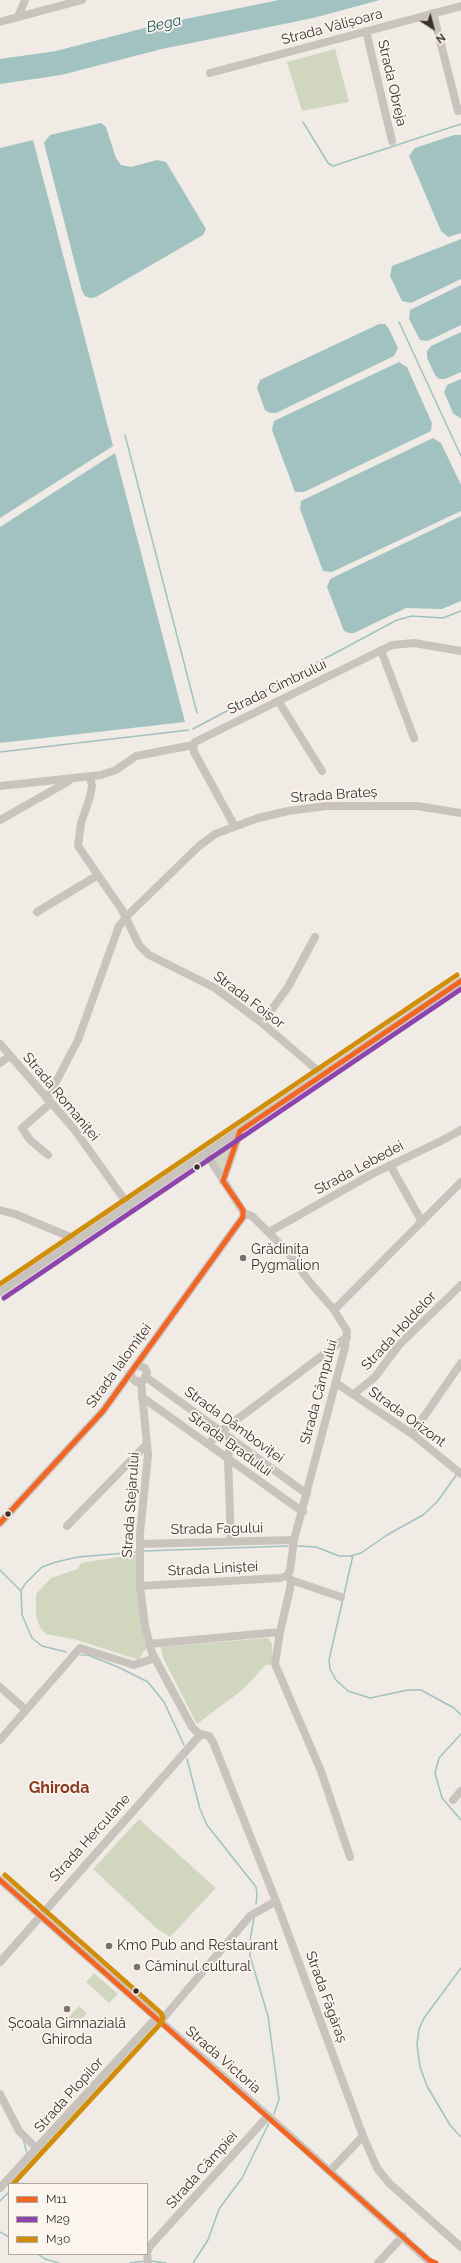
<!DOCTYPE html>
<meta charset="utf-8">
<style>
body{margin:0}
#map{position:relative;width:461px;height:2263px;overflow:hidden;background:#f0ebe5;font-family:Raleway,sans-serif}
canvas{display:block}
.legend{position:absolute;left:8px;top:2183px;width:140px;height:72px;box-sizing:border-box;background:#fbf5ee;border:1px solid #aea6a0;margin:0;padding:5px 7px;list-style:none;font-size:12px;color:#3b302b}
.legend li{display:flex;align-items:center;gap:8px;height:20px}
.legend b{width:20px;border:1px solid #aea6a0}
.north{position:absolute;left:413px;top:8px;width:40px;height:40px;-webkit-text-stroke:3px #fbf5ee;paint-order:stroke;rotate:144deg;font-size:11px;font-weight:700;line-height:16px;text-align:center;color:#3b302b}
.north::after{content:'';display:block;margin:auto;width:14px;height:18px;background:#3b302b;clip-path:polygon(50% 0,100% 100%,50% 72%,0 100%)}
</style>
<div id="map">
<canvas width="461" height="2263"></canvas>
<ul class="legend">
<li><b style="height:5px;background:#f26522"></b>M11</li>
<li><b style="height:5px;background:#8e44ad"></b>M29</li>
<li><b style="height:5px;background:#d18e09"></b>M30</li>
</ul>
<div class="north">N</div>
</div>
<script>
const ctx = document.querySelector('canvas').getContext('2d');
ctx.lineJoin = 'round';
function fill(path, color) {
  ctx.fillStyle = color;
  ctx.fill(path, 'evenodd');
}
function toPath(rows) {
  const path = new Path2D();
  for (const r of rows) {
    path.moveTo(r[0], r[1]);
    for (let i = 2; i < r.length; i += 2) path.lineTo(r[i], r[i + 1]);
  }
  return path;
}
function strokePath(path, color, width, dash) {
  ctx.strokeStyle = color;
  ctx.lineWidth = width;
  ctx.lineCap = dash ? 'butt' : 'round';
  ctx.setLineDash(dash || []);
  ctx.stroke(path);
}
function write(font, color, halo, rows, align = 'center') {
  ctx.font = font + ' Raleway,sans-serif';
  ctx.lineWidth = 3.5;
  ctx.setLineDash([]);
  ctx.textBaseline = 'middle';
  ctx.strokeStyle = halo;
  ctx.fillStyle = color;
  for (const [text, x, y, turn = 0] of rows) {
    ctx.save();
    ctx.translate(x, y);
    ctx.rotate((+turn || 0) * Math.PI / 180);
    ctx.textAlign = isNaN(turn) ? turn : align;
    if (halo) ctx.strokeText(text, 0, 0);
    ctx.fillText(text, 0, 0);
    ctx.restore();
  }
}
fill(toPath([
 [335,49,349,102,302,111,287,62],
 [229,1142,232,1145,222,1171,221,1171,213,1154],
 [137,1554,148,1649,144,1651,139,1660,74,1639,46,1634,40,1627,36,1616,36,1594,51,1578,78,1569,81,1563],
 [268,1638,272,1644,272,1665,266,1665,241,1691,197,1724,163,1658,161,1647],
 [139,1819,216,1888,170,1937,156,1928,93,1869],
 [94,1973,118,1994,109,2003,86,1982],
 [79,2006,87,2013,74,2028,65,2021]
]), '#d1d6bf');
fill(toPath([
 [279,0,380,0,313,18,162,49,61,75,0,84,0,59,56,51,156,25],
 [101,123,106,127,116,158,121,165,131,167,157,160,166,162,206,229,203,235,96,297,90,298,85,296,82,291,44,143,50,135],
 [454,135,461,135,461,233,448,237,441,231,409,156,415,148],
 [33,140,113,446,0,518,0,148],
 [461,239,461,279,411,303,402,301,390,276,392,266],
 [461,285,461,325,428,341,420,340,409,319,410,310],
 [379,324,385,324,389,329,398,348,394,356,276,413,270,413,265,410,257,388,260,380],
 [461,332,461,372,445,379,439,379,435,375,427,358,427,351,431,346],
 [399,362,407,367,432,423,431,431,304,492,295,492,272,430,274,421],
 [461,379,461,418,460,418,453,413,444,392,447,385],
 [433,438,441,443,461,485,461,511,332,572,323,571,300,509,301,501],
 [115,453,185,722,0,743,0,527],
 [461,516,461,601,442,609,406,608,354,633,349,633,344,631,327,587,330,579]
]), '#a1c2c1');
strokePath(toPath([
 [303,122,328,163,333,166,461,124],
 [399,322,461,456],
 [125,435,197,713],
 [193,729,397,620,412,616,443,618,461,611],
 [0,752,189,730],
 [298,1546,316,1547,339,1556,350,1556,361,1553,387,1535,423,1515,437,1502,457,1474],
 [143,1551,288,1546],
 [353,1555,329,1660,330,1669,336,1680,348,1691,370,1698,408,1690,421,1690,454,1708,461,1715],
 [0,1570,21,1591],
 [66,1652,42,1646,32,1638,22,1615,21,1591,25,1584,42,1567,56,1562,78,1557,137,1552],
 [81,1655,88,1655,118,1667,148,1682,164,1702,184,1745],
 [461,1734,439,1758,435,1773,442,1798,461,1820],
 [187,1759,200,1809,207,1825,256,1887,257,1893,256,1904],
 [254,1918,250,1941,250,1956,268,2016,279,2099,274,2114],
 [461,1968,424,2018,419,2029,417,2045,420,2067,427,2086,450,2125,461,2137],
 [23,2139,27,2153],
 [16,2184,29,2165],
 [0,2201,9,2192],
 [0,2232,9,2237],
 [38,2254,45,2259,59,2263],
 [151,2261,166,2263],
 [130,2263,145,2261],
 [193,2263,208,2240,219,2209,242,2178,269,2123]
]), '#a1c2c1', 1.5);
strokePath(toPath([
 [433,13,458,111],
 [18,17,25,0],
 [0,22,82,0],
 [366,31,392,141],
 [210,73,461,6],
 [381,650,414,738],
 [279,702,322,771],
 [90,776,92,786,90,797,81,823,78,846,122,910,139,945,149,955,215,988,262,1023,323,1075],
 [0,786,101,775,116,770,136,756,193,745],
 [0,820,69,781],
 [234,825,194,752,193,745,195,742,392,645,414,643,461,651],
 [37,912,98,875],
 [262,1023,288,987,315,937],
 [0,1044,74,1129,129,1206],
 [0,1063,10,1056],
 [47,1099,78,1040,119,926,130,913,199,846,215,834,258,818,288,811,326,806,417,806,461,813],
 [206,1153,244,1213],
 [48,1155,30,1140,22,1128,51,1103],
 [390,1165,422,1222],
 [223,1181,240,1131],
 [0,1210,15,1214,68,1236,76,1242],
 [244,1213,252,1216,288,1252,308,1280,334,1310,347,1331,345,1347,294,1540,290,1570,287,1576],
 [269,1232,372,1174,441,1141,461,1130],
 [0,1292,461,981],
 [334,1310,461,1182],
 [129,1374,136,1382,144,1380,147,1372,145,1368,136,1365],
 [146,1377,307,1494],
 [141,1382,148,1455,140,1533,140,1586,145,1626,152,1653,192,1727,198,1733,209,1736,213,1742,276,1901,363,2136,377,2168,389,2183,461,2247],
 [336,1383,412,1434,461,1474],
 [354,1394,375,1377,399,1345,461,1285],
 [142,1397,303,1512],
 [412,1434,461,1363],
 [231,1438,228,1459,231,1541],
 [208,1444,223,1430,347,1337],
 [0,1523,103,1411,243,1217,244,1213],
 [67,1526,147,1444],
 [140,1544,294,1540],
 [287,1576,291,1580,290,1589,280,1632,275,1664,321,1771,350,1857],
 [291,1580,341,1597],
 [140,1586,280,1578,287,1576],
 [149,1644,280,1632],
 [0,1687,26,1710],
 [0,1740,80,1648,134,1665,155,1658],
 [453,1800,461,1791],
 [0,1880,276,2123,431,2263],
 [0,1962,201,1734],
 [160,2022,250,1916,276,1901],
 [0,2094,19,2131,37,2149],
 [330,2171,363,2136],
 [0,2188,156,2018],
 [148,2263,147,2253,150,2246,268,2116],
 [378,2263,403,2236]
]), '#c9c3be', 8);
strokePath(toPath([
 [0,1523,103,1411,243,1217,243,1210,223,1181,240,1131,461,981],
 [0,1880,429,2260,436,2263]
]), '#f26522', 5);
strokePath(toPath([
 [4,1298,461,989]
]), '#8e44ad', 5);
strokePath(toPath([
 [0,1284,457,975],
 [5,1875,161,2013,163,2018,161,2023,13,2184]
]), '#d18e09', 5);
for (const [x, y, r, color] of [
 [197,1167,3.5,"#3b302b"],
 [243,1258,4,"#7a716c"],
 [8,1514,3.5,"#3b302b"],
 [109,1946,4,"#7a716c"],
 [137,1967,4,"#7a716c"],
 [136,1991,3.5,"#3b302b"],
 [67,2009,4,"#7a716c"]
]) {
  const dot = new Path2D();
  dot.arc(x, y, r, 0, 2 * Math.PI);
  ctx.fillStyle = color;
  ctx.fill(dot);
  strokePath(dot, '#fbf5ee', 1.5);
}
write('14px', '#3b302b', '#fbf5ee', [
 ["Strada Vălișoara",332,27,-15],
 ["Strada Obreja",392,83,77],
 ["Strada Cimbrului",277,687,-26],
 ["Strada Brateș",334,795,-4],
 ["Strada Foișor",249,1000,37],
 ["Strada Romaniței",61,1097,50],
 ["Strada Lebedei",359,1168,-28],
 ["Strada Holdelor",399,1331,-47],
 ["Strada Ialomiței",119,1366,-54],
 ["Strada Câmpului",319,1392,-75],
 ["Strada Orizont",407,1417,36],
 ["Strada Dâmboviței",234,1425,36],
 ["Strada Bradului",230,1444,36],
 ["Strada Stejarului",131,1505,-86],
 ["Strada Fagului",217,1529,-1],
 ["Strada Liniștei",213,1569,-3],
 ["Strada Herculane",90,1838,-48],
 ["Strada Făgăraș",326,1997,70],
 ["Strada Victoria",223,2060,41],
 ["Strada Plopilor",69,2095,-48],
 ["Strada Câmpiei",202,2170,-48]
]);
write('14px', '#3b302b', '#fbf5ee', [
 ["Grădinița",251,1250],
 ["Pygmalion",251,1266],
 ["Km0 Pub and Restaurant",117,1946],
 ["Căminul cultural",145,1967],
 ["Școala Gimnazială",67,2024,"center"],
 ["Ghiroda",67,2040,"center"]
], 'left');
write('italic 15px', '#1f5a5e', '#fbf5ee', [
 ["Bega",164,24,-13]
]);
write('bold 16px', '#8c3b22', '#fbf5ee', [
 ["Ghiroda",59,1788]
]);
</script>
